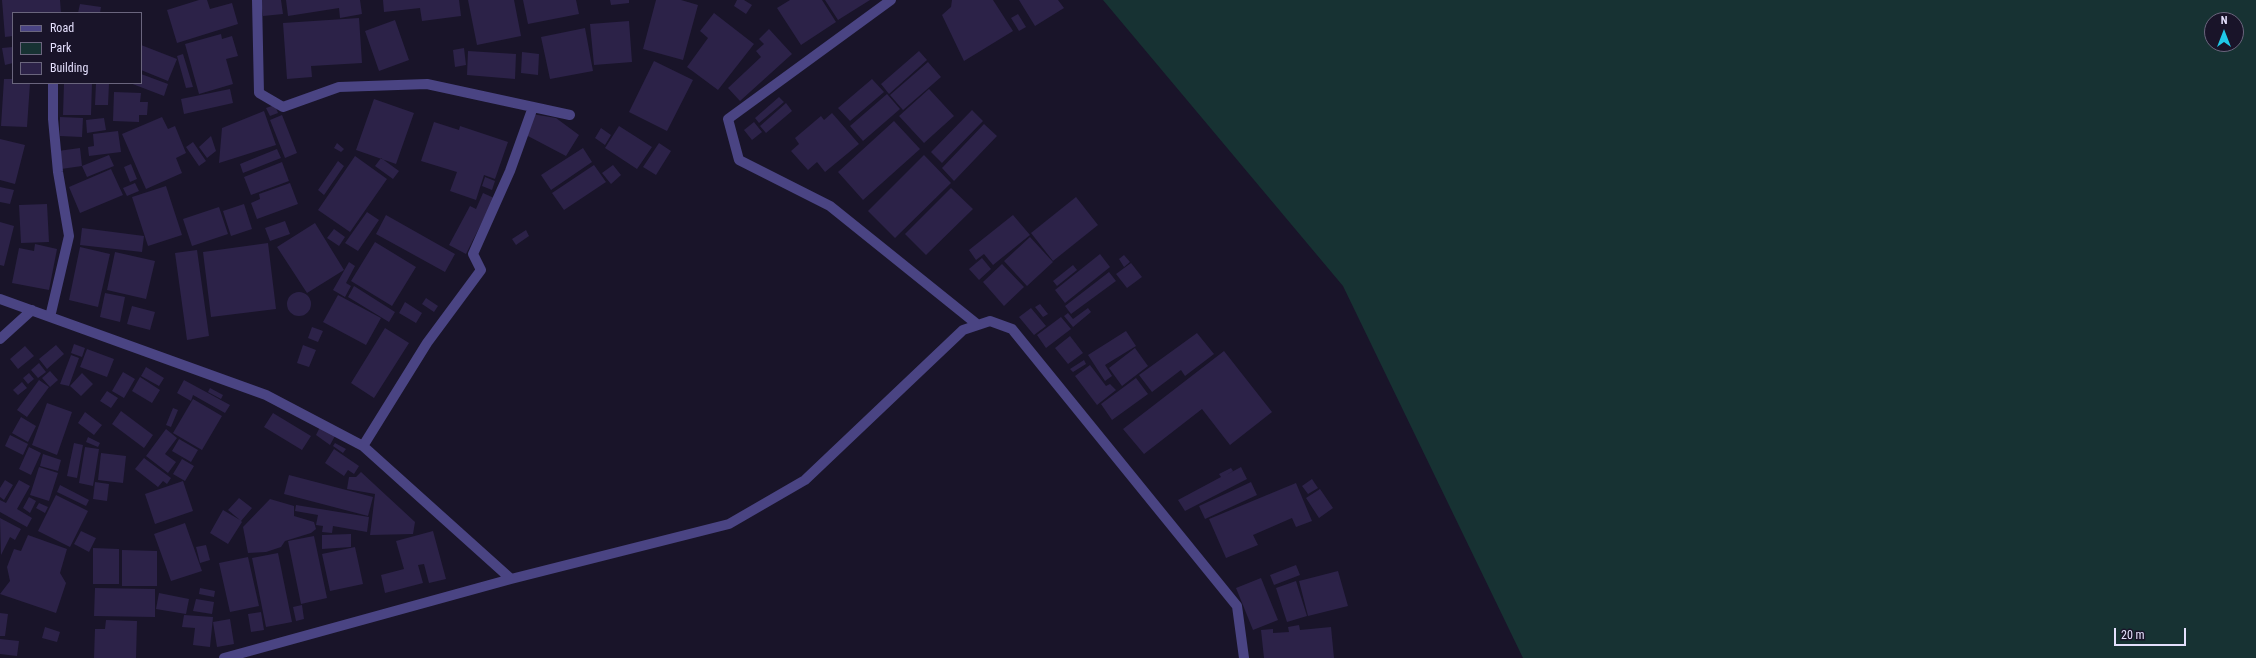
<!DOCTYPE html>
<style>
body{margin:0}
#map{position:relative;width:2256px;height:658px;overflow:hidden;background:#191429;font-family:"Roboto Condensed",sans-serif}
canvas{display:block}
.legend{position:absolute;left:12px;top:12px;width:130px;height:72px;box-sizing:border-box;background:#191429;border:1px solid #6a657d;margin:0;padding:5px 7px;list-style:none;font-size:12px;color:#e4dffc}
.legend li{display:flex;align-items:center;gap:8px;height:20px}
.legend b{width:20px;border:1px solid #6a657d}
.north{position:absolute;left:2204px;top:12px;width:40px;height:40px;box-sizing:border-box;background:#191429;border:1px solid #6a657d;border-radius:50%;rotate:0deg;font-size:11px;font-weight:700;line-height:16px;text-align:center;color:#e4dffc}
.north::after{content:'';display:block;margin:auto;width:14px;height:18px;background:#1fc8e8;clip-path:polygon(50% 0,100% 100%,50% 72%,0 100%)}
.scale{position:absolute;left:2114px;top:628px;width:72px;height:18px;box-sizing:border-box;border:2px solid #e4dffc;border-top:0;padding-left:5px;font-size:12px;line-height:14px;white-space:nowrap;color:#e4dffc;-webkit-text-stroke:3px #191429;paint-order:stroke}
</style>
<div id="map">
<canvas width="2256" height="658"></canvas>
<ul class="legend">
<li><b style="height:5px;background:#4a4483"></b>Road</li>
<li><b style="height:11px;background:#173233"></b>Park</li>
<li><b style="height:11px;background:#2c2248"></b>Building</li>
</ul>
<div class="north">N</div>
<div class="scale">20 m</div>
</div>
<script>
const ctx = document.querySelector('canvas').getContext('2d');
ctx.lineJoin = 'round';
function fill(path, color) {
  ctx.fillStyle = color;
  ctx.fill(path, 'evenodd');
}
function toPath(rows) {
  const path = new Path2D();
  for (const r of rows) {
    if (r.length === 3) {
      path.moveTo(r[0] + r[2], r[1]);
      path.arc(r[0], r[1], r[2], 0, 2 * Math.PI);
      continue;
    }
    path.moveTo(r[0], r[1]);
    for (let i = 2; i < r.length; i += 2) path.lineTo(r[i], r[i + 1]);
  }
  return path;
}
function strokePath(path, color, width, dash) {
  ctx.strokeStyle = color;
  ctx.lineWidth = width;
  ctx.lineCap = dash ? 'butt' : 'round';
  ctx.setLineDash(dash || []);
  ctx.stroke(path);
}
fill(toPath([
 [1103,0,2256,0,2256,658,1523,658,1343,286],
 [2212,20,2236,20,2236,44,2212,44]
]), '#173233');
fill(toPath([
 [2,0,60,0,61,13,13,13,13,36,5,37],
 [199,0,207,0,210,9,232,3,238,24,177,43,167,10],
 [261,0,281,0,283,14,263,16],
 [286,0,360,0,362,14,340,18,339,8,288,16],
 [383,0,459,0,461,16,422,21,420,8,384,12],
 [468,0,514,0,521,36,477,45],
 [523,0,576,0,579,14,528,24],
 [610,0,629,0,629,3,611,5],
 [656,0,681,0,698,5,683,60,643,49],
 [737,0,744,0,752,5,746,14,734,6],
 [790,0,822,0,836,22,801,45,777,8],
 [825,0,870,0,838,20],
 [952,0,993,0,1013,31,964,61,942,15,951,7],
 [1019,0,1058,0,1064,8,1035,26],
 [80,4,101,7,100,13,78,13],
 [714,13,754,44,718,90,687,67,708,38,700,31],
 [1018,14,1026,27,1019,31,1011,18],
 [359,18,362,63,311,66,312,77,287,79,283,23],
 [395,20,409,60,379,71,365,31],
 [629,21,632,62,594,65,590,24],
 [585,28,593,71,550,79,541,37],
 [769,29,792,54,740,101,728,88,761,57,756,51,764,44,759,39],
 [221,34,222,39,232,36,238,56,226,59,233,84,199,94,185,44],
 [141,45,177,59,168,81,141,70],
 [13,47,13,63,5,65,2,48],
 [464,48,466,65,455,67,453,50],
 [468,51,516,54,515,79,467,75],
 [919,51,927,60,889,94,881,84],
 [522,52,539,54,538,75,521,73],
 [183,54,193,87,186,88,177,56],
 [654,61,693,80,667,131,629,112],
 [928,62,941,77,903,110,890,95],
 [141,74,168,84,164,96,130,83,141,83],
 [4,79,13,79,13,83,30,83,27,127,1,126],
 [872,79,884,92,850,121,838,108],
 [64,83,92,83,91,115,63,115],
 [96,83,109,83,108,105,95,105],
 [230,89,233,103,184,114,181,99],
 [929,89,954,116,924,143,899,116],
 [114,92,141,93,140,102,148,102,147,115,139,115,139,122,113,121],
 [887,94,900,109,863,141,850,126],
 [779,97,784,102,759,123,755,118],
 [374,99,414,113,396,164,356,150],
 [786,103,792,111,766,133,760,126],
 [275,105,278,113,270,116,266,108],
 [972,110,983,121,942,163,931,152],
 [264,111,276,145,219,163,222,128],
 [832,113,859,144,825,172,817,162,808,170,791,151,799,144,795,138,821,116,824,120],
 [532,114,556,118,579,135,566,156,526,135],
 [282,115,297,153,285,158,270,120],
 [60,117,83,118,82,137,60,136],
 [162,117,168,129,175,126,186,153,176,158,182,173,146,189,122,134],
 [104,118,106,130,87,133,86,120],
 [894,121,920,149,863,200,838,172],
 [434,122,459,130,460,126,508,142,495,179,484,175,476,200,450,191,457,172,421,161],
 [754,122,762,132,752,140,744,130],
 [984,124,997,136,954,181,942,168],
 [619,126,652,147,637,169,605,148],
 [601,128,611,135,605,145,595,138],
 [118,131,121,152,89,156,88,147,94,146,93,134],
 [211,136,216,151,207,158,199,147],
 [0,139,25,145,15,184,0,180],
 [193,142,206,161,199,166,186,147],
 [337,143,344,149,341,152,334,148],
 [659,143,671,151,656,175,643,167],
 [80,148,82,166,61,169,58,151],
 [583,148,592,162,551,190,541,175],
 [277,149,281,158,243,173,240,164],
 [109,155,114,166,87,177,82,166],
 [924,155,951,183,895,238,868,211],
 [355,156,387,179,350,232,318,210],
 [381,158,399,171,393,179,375,166],
 [338,161,344,166,324,195,318,190],
 [282,162,289,181,251,195,244,177],
 [131,164,137,179,130,182,124,167],
 [594,165,606,182,564,210,552,193],
 [613,165,621,175,611,184,602,173],
 [111,169,123,195,80,213,69,187],
 [485,177,495,181,492,190,482,186],
 [135,183,139,191,127,196,123,188],
 [290,183,298,204,257,219,251,203,260,199,259,194],
 [166,186,182,235,148,246,132,197],
 [0,187,14,190,10,204,0,202],
 [951,188,973,209,926,255,905,234],
 [483,193,494,198,466,254,449,245,470,206,476,209],
 [1076,197,1098,225,1053,261,1031,233],
 [47,204,49,242,21,243,19,205],
 [244,204,252,229,231,236,223,211],
 [219,207,228,234,192,246,183,219],
 [367,212,379,220,358,251,345,243],
 [386,215,455,254,445,272,376,234],
 [1013,215,1030,235,993,265,984,254,976,260,969,250],
 [285,221,290,234,270,241,265,228],
 [0,222,14,226,4,266,0,265],
 [315,223,344,270,307,293,277,247],
 [82,228,144,236,142,252,80,245],
 [334,229,345,237,339,246,327,238],
 [526,230,529,236,516,245,512,239],
 [1030,237,1053,262,1027,286,1004,261],
 [375,242,416,267,392,306,351,281],
 [268,243,276,309,211,317,203,252],
 [35,244,57,249,49,290,12,283,19,248,34,251],
 [80,247,110,254,98,307,69,300],
 [197,250,209,336,187,340,175,253],
 [115,252,155,261,146,299,107,290],
 [1100,254,1110,267,1065,303,1055,290],
 [1124,255,1130,262,1124,267,1119,259],
 [982,258,991,269,979,280,969,269],
 [349,262,355,266,346,283,351,286,345,297,333,290],
 [1131,263,1142,277,1127,288,1116,274],
 [1002,264,1024,287,1004,306,983,282],
 [1073,265,1077,270,1057,286,1053,281],
 [1109,272,1116,281,1071,314,1065,306],
 [354,286,395,312,389,322,348,297],
 [299,304,12],
 [105,293,125,297,120,322,100,317],
 [338,295,381,318,366,345,323,322],
 [426,298,438,306,434,312,422,304],
 [405,302,422,313,416,323,399,313],
 [1040,304,1048,314,1043,317,1035,307],
 [132,306,155,312,150,330,127,324],
 [1031,308,1046,326,1034,335,1019,317],
 [1088,308,1091,312,1073,327,1064,316,1068,313,1073,319],
 [1061,317,1071,329,1046,348,1037,335],
 [312,327,323,331,318,342,308,338],
 [385,328,409,343,374,398,351,383],
 [1126,331,1136,346,1105,365,1112,376,1105,381,1088,355],
 [1197,333,1214,354,1185,376,1181,370,1152,392,1139,375],
 [1070,336,1083,353,1068,364,1055,348],
 [74,344,85,348,82,357,71,353],
 [56,345,64,354,47,369,39,359],
 [303,345,316,350,309,367,297,363],
 [25,346,34,356,18,369,10,359],
 [1135,348,1148,366,1122,386,1109,368],
 [87,349,114,359,107,377,80,367],
 [1224,351,1272,412,1230,445,1202,409,1144,454,1123,429],
 [71,355,79,358,69,386,60,384],
 [1084,360,1086,364,1073,372,1070,369],
 [39,363,46,372,38,378,31,370],
 [1090,365,1106,386,1110,384,1116,390,1097,405,1075,376],
 [146,367,164,378,159,386,141,376],
 [50,371,58,380,50,387,42,378],
 [123,372,135,379,124,398,112,391],
 [29,373,34,379,28,384,23,378],
 [82,373,93,384,81,396,70,386],
 [140,377,160,390,152,403,132,391],
 [1136,378,1148,394,1112,420,1101,404],
 [39,380,49,387,27,417,17,410],
 [184,380,230,405,225,413,193,395,191,401,177,393],
 [22,382,27,388,18,395,13,390],
 [210,388,223,395,221,399,208,392],
 [107,391,118,398,111,408,100,401],
 [193,399,222,416,202,450,173,433],
 [47,403,72,412,57,455,32,445],
 [173,408,178,410,171,427,166,425],
 [121,411,153,435,144,448,112,424],
 [85,412,102,425,94,435,78,423],
 [273,413,311,436,302,450,264,427],
 [21,417,36,426,28,442,12,433],
 [320,427,335,436,330,445,316,435],
 [166,429,177,438,165,454,176,462,168,473,146,456],
 [10,435,28,444,23,455,5,446],
 [88,437,100,443,98,447,86,442],
 [179,439,198,450,191,462,172,451],
 [74,443,83,445,77,478,67,476],
 [335,443,346,449,343,453,333,446],
 [29,447,41,453,31,475,19,469],
 [85,447,99,449,93,486,79,483],
 [334,449,359,466,354,474,348,470,344,476,325,463],
 [101,453,126,456,123,483,98,480],
 [43,454,61,460,58,471,40,466],
 [144,458,171,478,167,484,163,481,158,487,135,469],
 [182,459,194,466,185,481,173,474],
 [39,467,58,473,49,501,30,495],
 [1241,467,1247,479,1185,511,1178,500,1221,477,1219,474,1231,468,1233,471,1226,475],
 [361,472,415,522,413,534,370,535,375,494,347,489,349,477,356,477],
 [289,475,373,497,368,516,284,494],
 [1312,479,1318,488,1308,494,1302,486],
 [5,480,13,485,4,500,0,497,0,488],
 [19,480,30,486,17,509,32,518,27,527,0,512,0,500,6,503],
 [183,481,193,511,155,524,145,494],
 [95,482,109,484,107,501,93,499],
 [1251,482,1257,495,1205,519,1199,506],
 [1296,483,1312,521,1296,527,1292,518,1253,535,1258,545,1226,558,1209,519],
 [60,485,89,500,86,506,57,492],
 [1320,489,1333,508,1319,518,1306,498],
 [56,495,88,511,70,547,38,531],
 [29,497,36,501,30,513,23,508],
 [239,498,252,508,241,521,242,522,228,544,210,533,223,510,240,520,228,510],
 [270,499,294,506,294,516,314,522,316,529,311,533,285,541,281,547,266,552,248,553,243,527],
 [39,503,48,507,45,513,36,508],
 [296,505,369,517,367,532,333,526,332,533,322,532,323,526,316,525,318,515,295,511],
 [0,518,21,529,15,540,10,537,1,555],
 [185,523,202,571,171,581,154,534],
 [81,531,96,538,89,552,74,544],
 [433,531,446,579,429,583,424,564,418,565,423,583,385,593,381,575,404,569,396,541],
 [351,534,351,547,322,549,322,535],
 [28,535,67,549,60,573,66,583,56,613,0,594,10,581,7,567,14,549,21,551],
 [314,536,327,598,301,604,288,541],
 [206,545,210,560,200,563,196,547],
 [355,547,363,584,330,591,322,554],
 [93,548,119,549,119,584,93,584],
 [122,550,157,551,157,586,122,586],
 [278,553,292,622,266,627,252,558],
 [248,557,259,606,230,612,219,563],
 [1296,565,1300,575,1274,585,1270,575],
 [1338,571,1348,606,1308,616,1299,581],
 [1261,578,1278,620,1253,630,1236,588],
 [1296,581,1307,616,1287,622,1276,588],
 [95,588,155,589,155,617,94,616],
 [200,588,215,591,214,597,199,594],
 [159,593,189,599,186,614,156,609],
 [196,599,214,602,212,614,193,611],
 [302,605,304,619,296,621,293,607],
 [261,612,264,630,251,632,248,614],
 [0,613,8,614,5,636,0,636],
 [184,615,213,617,210,647,193,645,195,628,182,627],
 [230,619,234,644,217,647,213,622],
 [106,620,137,621,136,658,94,658,95,629,105,629],
 [1299,625,1300,630,1331,627,1334,658,1264,658,1261,630,1273,629,1273,633,1289,632,1288,627],
 [45,627,60,632,57,642,42,638],
 [0,639,19,641,17,656,0,654]
]), '#2c2248');
strokePath(toPath([
 [257,0,259,93,283,107,339,87,427,84,570,115],
 [891,0,728,119,739,160,830,206,978,325],
 [0,299,266,395,363,446,511,579],
 [50,317,69,236,58,172,53,119,53,83],
 [0,339,32,310],
 [363,446,427,343,481,270,473,254,510,171,533,107],
 [224,658,511,579,729,524,805,480,963,330,990,321,1012,329,1237,606,1244,658]
]), '#4a4483', 10);
</script>
